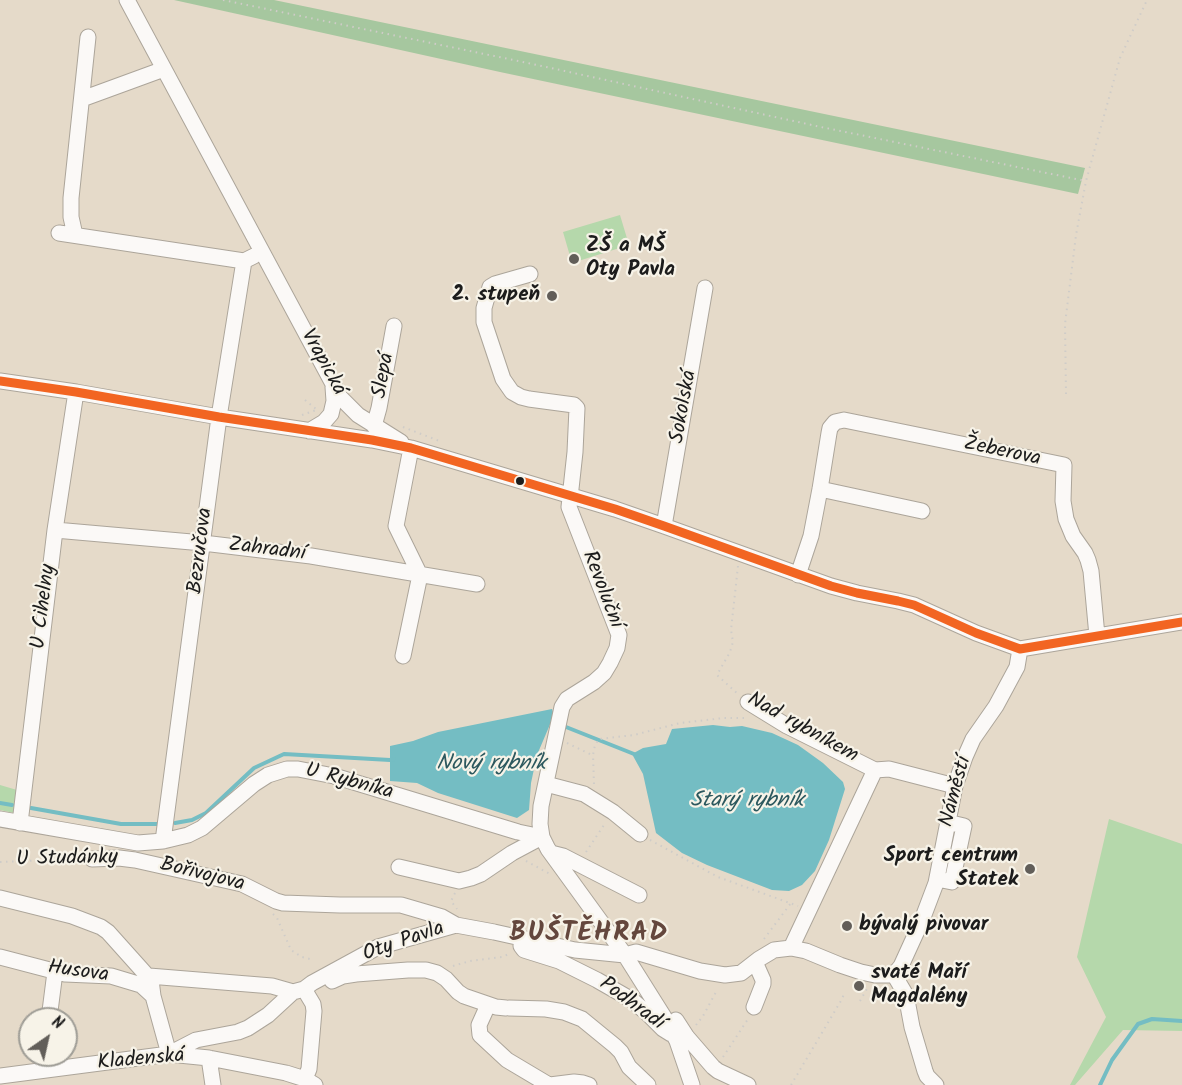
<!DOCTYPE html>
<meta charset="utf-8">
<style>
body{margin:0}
#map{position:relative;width:1182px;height:1085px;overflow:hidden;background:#e5dac9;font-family:Kalam,sans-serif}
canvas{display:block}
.north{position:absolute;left:18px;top:1007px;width:60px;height:60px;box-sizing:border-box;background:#f7f3e8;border:2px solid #9f9d96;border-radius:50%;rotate:34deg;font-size:16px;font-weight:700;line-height:24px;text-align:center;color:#1c1c1c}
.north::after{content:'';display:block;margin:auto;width:21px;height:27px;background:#625e59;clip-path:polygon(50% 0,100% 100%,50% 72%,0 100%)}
</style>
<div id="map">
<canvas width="1182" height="1085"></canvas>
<div class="north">N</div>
</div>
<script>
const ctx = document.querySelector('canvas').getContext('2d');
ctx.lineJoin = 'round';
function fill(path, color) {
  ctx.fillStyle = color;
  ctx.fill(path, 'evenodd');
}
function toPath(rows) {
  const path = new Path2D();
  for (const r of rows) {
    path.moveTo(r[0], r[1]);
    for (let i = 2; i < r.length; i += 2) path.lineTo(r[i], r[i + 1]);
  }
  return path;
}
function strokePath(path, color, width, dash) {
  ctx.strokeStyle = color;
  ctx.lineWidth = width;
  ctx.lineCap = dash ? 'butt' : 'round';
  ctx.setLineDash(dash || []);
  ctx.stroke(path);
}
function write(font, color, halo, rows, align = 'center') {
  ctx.font = font + ' Kalam,sans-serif';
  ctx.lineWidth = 4.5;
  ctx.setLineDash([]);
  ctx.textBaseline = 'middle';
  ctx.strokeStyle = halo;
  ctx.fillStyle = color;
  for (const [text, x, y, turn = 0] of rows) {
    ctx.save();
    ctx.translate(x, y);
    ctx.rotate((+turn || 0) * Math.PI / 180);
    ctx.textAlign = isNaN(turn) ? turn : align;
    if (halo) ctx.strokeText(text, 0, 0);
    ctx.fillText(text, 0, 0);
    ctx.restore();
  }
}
fill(toPath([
 [620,215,629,245,572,263,563,232],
 [0,785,17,790,14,813,0,810],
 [1109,819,1182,844,1182,1031,1123,1030,1075,1085,1070,1085,1106,1017,1077,957]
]), '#b5d8ab');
fill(toPath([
 [174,0,274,0,1085,168,1078,194,500,72]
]), '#a6c79f');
fill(toPath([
 [552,709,554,715,537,755,531,783,529,810,517,818,438,793,417,783,390,781,390,746,413,741,438,732],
 [713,725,730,727,742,726,772,733,798,745,823,763,843,782,845,789,829,840,815,871,802,885,789,891,772,890,707,865,682,853,656,833,643,774,632,754,643,748,666,744,672,729]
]), '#74bdc3');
strokePath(toPath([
 [561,725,634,754],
 [0,803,12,805],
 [31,808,121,824,160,824],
 [175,823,192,820,206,813,254,768,284,754,390,760,394,759],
 [1100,1085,1112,1060,1138,1024,1152,1019,1182,1021]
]), '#74bdc3', 4);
const minor = toPath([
 [127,0,340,397,358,415,401,442],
 [82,99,164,69],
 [59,233,244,261,254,256],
 [75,235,71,217,71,198,88,37],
 [530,274,495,284,490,287,484,308,484,322,503,379,512,392,521,397,529,399,574,405,577,408,575,452,569,507,619,635,617,648,610,663,604,673,594,682,567,699,562,707,541,806,540,824,542,837,548,849,625,955,664,1017,677,1041,692,1085],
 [0,381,76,392,219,417,372,440,411,448,615,509,664,526,831,586,857,593,898,601,914,605,976,633,1020,649,1182,622],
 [374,426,379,408,394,326],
 [309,431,324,422,331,414,334,401,333,387],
 [820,489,922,511],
 [664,526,705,288],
 [55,530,203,543,311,556,477,584],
 [798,575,811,536,820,489,829,433,830,428,835,422,844,420,1064,465,1063,501,1066,519,1073,536,1085,553,1088,560,1091,571,1097,636],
 [403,656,420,575,396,526,411,448],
 [748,702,787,726,875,770],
 [875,770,889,769,955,786],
 [546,784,584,794,613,812,640,834],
 [0,819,138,843,163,841,188,835,202,828,254,784,268,775,287,769,298,769,334,776,518,832,542,837],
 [20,823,55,530,76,392],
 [163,841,219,417,244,261],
 [551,853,563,856,639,895],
 [92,859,119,858,135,860,242,884,276,901,283,903,340,905,401,905,442,917,456,925],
 [399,867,459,881,471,878,481,874,512,853,542,837],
 [937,879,952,882,964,826,947,822],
 [0,898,72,916,101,927,108,932,151,980,153,996,169,1054,196,1040,238,1032,248,1028,268,1015,293,992,304,989,312,983,378,947,456,925,494,932,575,950,625,955,636,952,700,971,725,975,741,973,759,959,774,950,791,948,806,951,840,965,861,972,875,975,889,975,897,971,901,966,922,920,936,883,955,786,965,757,973,739,996,706,1017,667,1020,649],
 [522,938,521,946,524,950,559,961,597,980,632,1000,647,1013,663,1029,671,1034],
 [791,948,875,770],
 [0,957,65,974,111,976,141,985,153,996],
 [893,973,906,995,912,1027,925,1071,927,1076,936,1085],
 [149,976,272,986,293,992],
 [332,981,343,976,356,974,408,970,426,970,437,973,446,979,458,992,464,996,496,1007,506,1008],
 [304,989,313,1004,314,1011,309,1069,305,1079],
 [488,1005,479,1025,480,1035,507,1060,549,1085],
 [754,1007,763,984,763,980,755,962],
 [509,1008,546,1009,564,1012,582,1019,615,1046,621,1052,629,1067,648,1085],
 [49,1019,55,972],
 [676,1020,687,1037,713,1067,718,1071,748,1085],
 [209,1058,213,1085],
 [0,1076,169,1054,209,1058,286,1073,305,1079,315,1085],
 [550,1085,574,1082,583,1083,589,1085]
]);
strokePath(minor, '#aca59a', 17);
strokePath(toPath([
 [223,0,528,63,821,127,1086,181],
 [1066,394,1065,324,1076,235,1086,181,1120,58,1147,0],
 [305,400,316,409],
 [302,415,316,410],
 [403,427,442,442],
 [738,566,731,630,733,642,730,652,717,675,739,695],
 [567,743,592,755],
 [594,784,593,755,595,745,599,739,634,735,680,723,724,718,746,718],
 [650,840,718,877,798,906],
 [586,852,606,822],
 [526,861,550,874],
 [0,862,78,859],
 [455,893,451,901,457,909],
 [273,914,277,918,291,950,302,957,314,960],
 [764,939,791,903],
 [453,966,470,961,502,957,511,953],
 [860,1001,868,987],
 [696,1025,703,1016,716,992],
 [723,1057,748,1019],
 [791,1085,842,999,844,994]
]), '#cfccc8', 2, [1.5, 4.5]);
strokePath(minor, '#fbf9f7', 15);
strokePath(toPath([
 [0,381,76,392,219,417,372,440,411,448,615,509,664,526,831,586,857,593,898,601,914,605,976,633,1020,649,1182,622]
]), '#f26522', 9);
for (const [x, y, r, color] of [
 [574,259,6,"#625e59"],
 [552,296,6,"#625e59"],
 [520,481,5,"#1c1c1c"],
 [1030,869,6,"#625e59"],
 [847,926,6,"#625e59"],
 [859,986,6,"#625e59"]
]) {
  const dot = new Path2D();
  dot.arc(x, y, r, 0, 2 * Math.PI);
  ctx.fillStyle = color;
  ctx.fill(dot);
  strokePath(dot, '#f7f3e8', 2);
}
write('bold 21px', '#1c1c1c', '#f7f3e8', [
 ["ZŠ a MŠ",586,247],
 ["Oty Pavla",586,271],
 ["2. stupeň",540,296,"right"],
 ["Sport centrum",1018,857,"right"],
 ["Statek",1018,881,"right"],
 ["bývalý pivovar",859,926],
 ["svaté Maří",871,974],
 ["Magdalény",871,998]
], 'left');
write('21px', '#1c1c1c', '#f7f3e8', [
 ["Vrapická",322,363,61],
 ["Slepá",385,376,-80],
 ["Sokolská",685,407,-80],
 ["Žeberova",1002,453,12],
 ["Bezručova",202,551,-83],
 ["Zahradní",267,551,7],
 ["Revoluční",601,590,69],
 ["U Cihelny",45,607,-83],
 ["Nad rybníkem",802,729,29],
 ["U Rybníka",349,783,15],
 ["Náměstí",957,792,-75],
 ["U Studánky",67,860,-1],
 ["Bořivojova",202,876,14],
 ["Oty Pavla",404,943,-19],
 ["Husova",78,973,8],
 ["Podhradí",631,1005,36],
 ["Kladenská",141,1061,-5]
]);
write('italic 22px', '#2c585e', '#f7f3e8', [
 ["Nový rybník",491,765],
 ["Starý rybník",747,802]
]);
ctx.letterSpacing = '1.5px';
write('bold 27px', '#64473d', '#f7f3e8', [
 ["BUŠTĚHRAD",589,935]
]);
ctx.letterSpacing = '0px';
</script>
